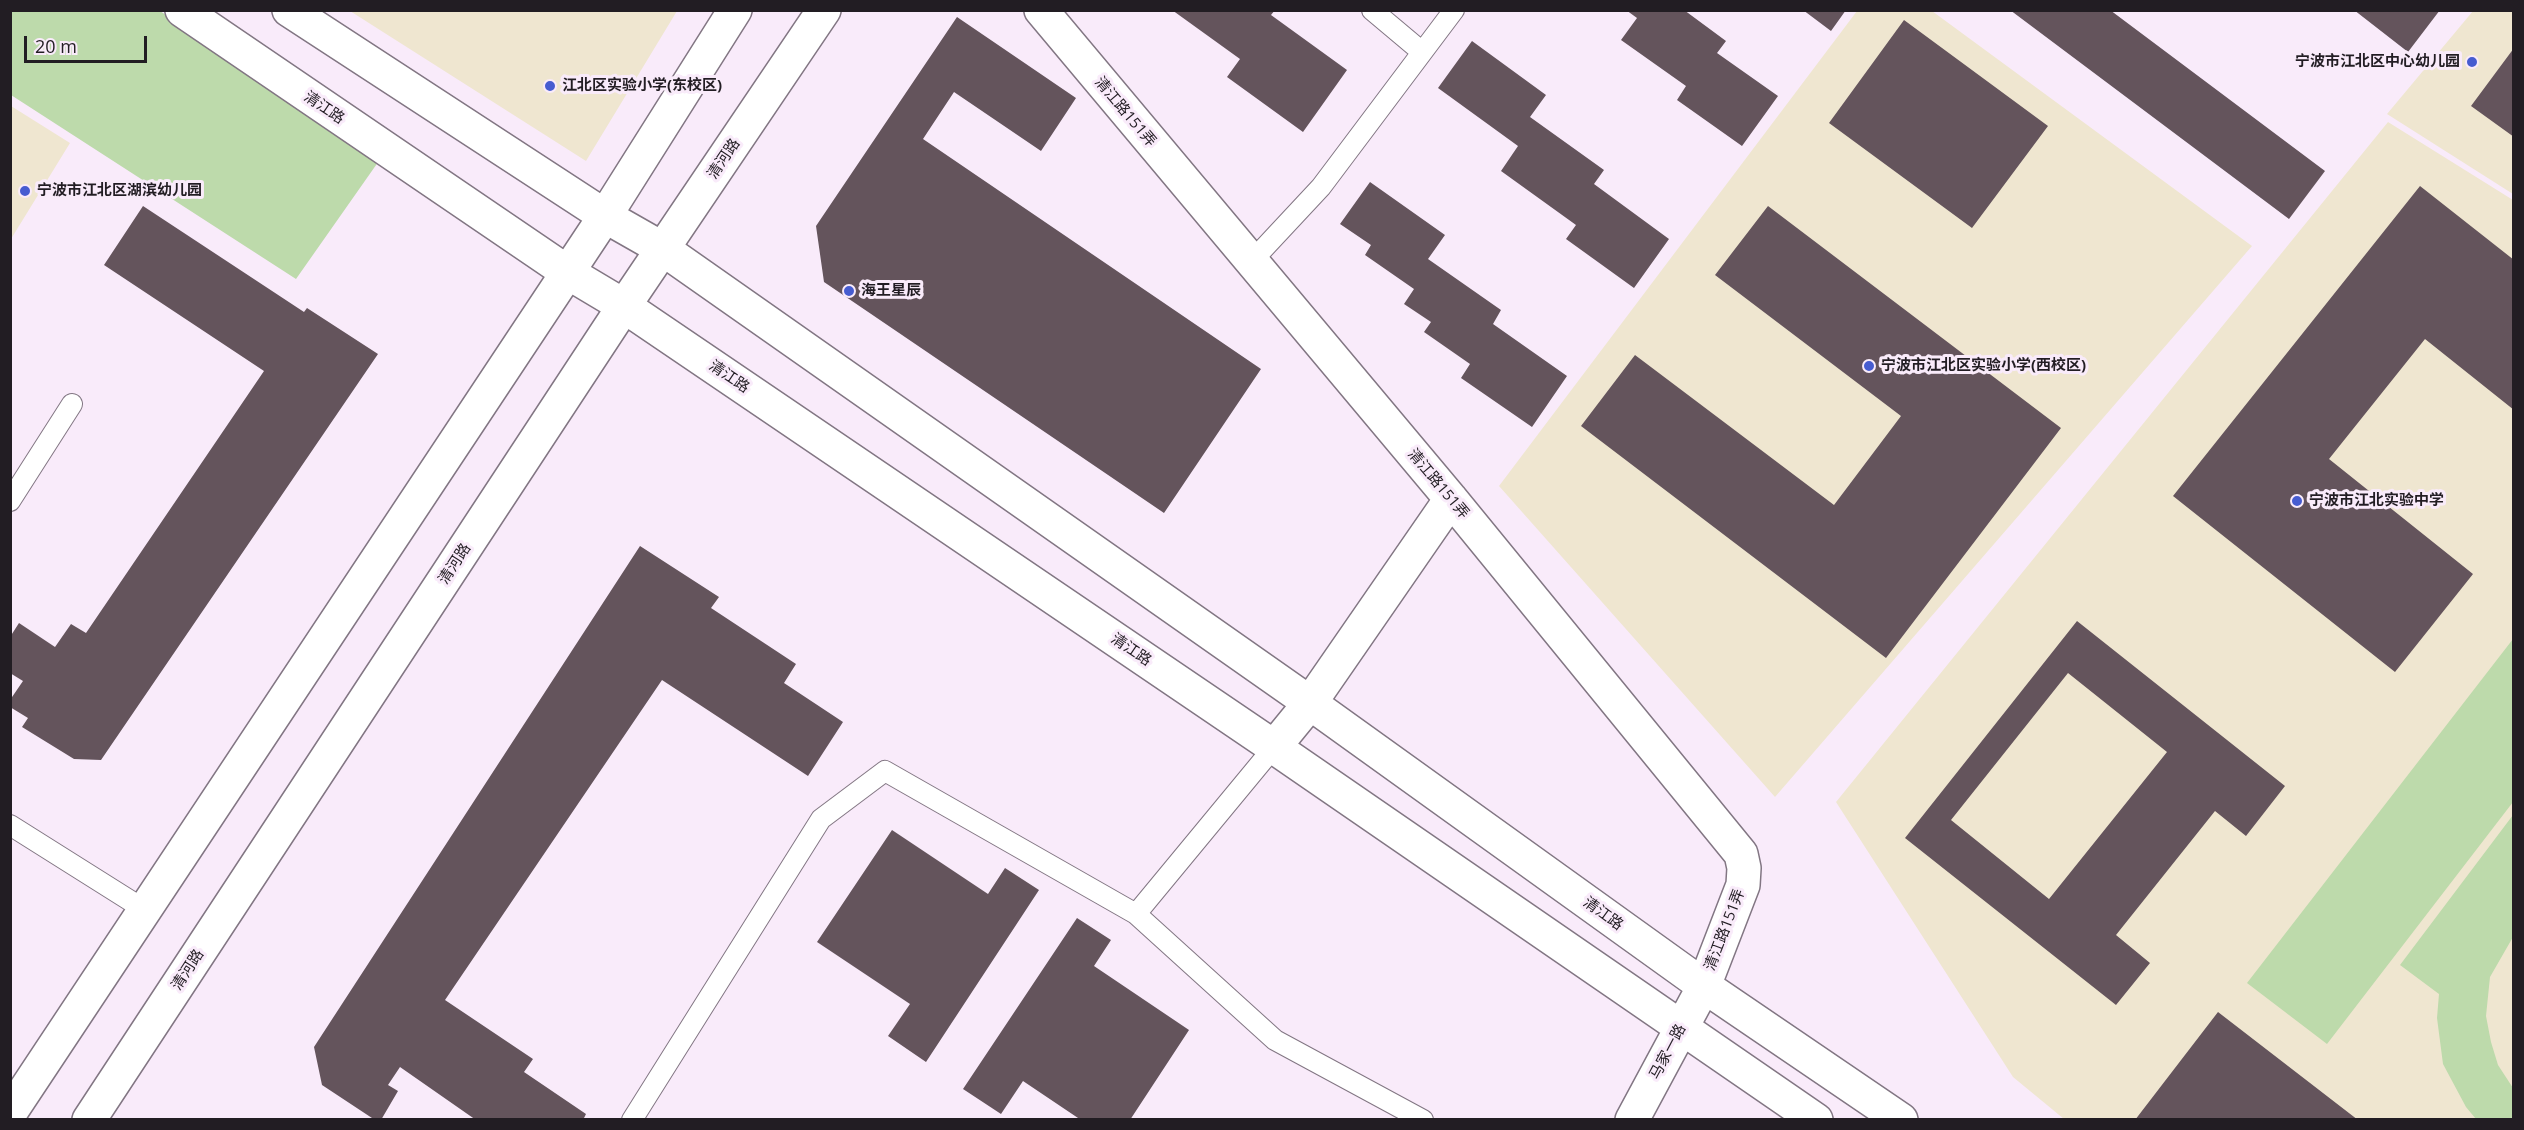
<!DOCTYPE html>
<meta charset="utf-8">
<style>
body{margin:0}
#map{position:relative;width:2524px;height:1130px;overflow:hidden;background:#f9ebfa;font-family:"Open Sans",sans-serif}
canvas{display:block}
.frame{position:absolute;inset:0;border:12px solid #221d23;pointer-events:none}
.scale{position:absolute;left:24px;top:36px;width:123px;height:27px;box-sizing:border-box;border:3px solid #221d23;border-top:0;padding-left:8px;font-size:18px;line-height:21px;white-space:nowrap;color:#221d23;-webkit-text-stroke:4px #f9ebfa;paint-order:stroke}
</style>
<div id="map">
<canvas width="2524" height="1130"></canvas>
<div class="frame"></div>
<div class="scale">20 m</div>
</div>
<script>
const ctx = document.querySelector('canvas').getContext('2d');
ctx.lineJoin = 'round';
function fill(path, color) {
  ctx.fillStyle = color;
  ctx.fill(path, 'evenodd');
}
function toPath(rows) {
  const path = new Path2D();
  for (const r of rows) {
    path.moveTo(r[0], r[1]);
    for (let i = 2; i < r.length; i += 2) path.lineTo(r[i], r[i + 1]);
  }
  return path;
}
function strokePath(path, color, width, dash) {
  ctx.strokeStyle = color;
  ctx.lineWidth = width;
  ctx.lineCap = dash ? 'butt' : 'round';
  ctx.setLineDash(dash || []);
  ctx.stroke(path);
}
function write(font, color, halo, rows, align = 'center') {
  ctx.font = font + ' "Open Sans","Noto Sans SC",sans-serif';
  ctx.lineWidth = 6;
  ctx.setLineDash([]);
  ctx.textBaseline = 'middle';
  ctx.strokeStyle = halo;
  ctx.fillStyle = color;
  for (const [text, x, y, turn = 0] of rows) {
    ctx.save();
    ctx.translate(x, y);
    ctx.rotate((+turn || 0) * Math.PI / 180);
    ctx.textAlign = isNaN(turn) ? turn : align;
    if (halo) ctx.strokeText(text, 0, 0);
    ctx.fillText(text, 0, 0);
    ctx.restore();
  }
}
fill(toPath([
 [350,11,677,10,677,11,586,161],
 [1857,11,1932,11,2252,246,1775,797,1499,486],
 [2473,11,2513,11,2513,194,2387,114],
 [11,106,70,143,11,239],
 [2388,122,2513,200,2513,1119,2064,1119,2013,1077,1836,802]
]), '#efe6d0');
fill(toPath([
 [10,11,160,11,381,158,296,279,11,95],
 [2513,639,2513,802,2327,1044,2247,983],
 [2513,815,2513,937,2490,977,2486,1016,2491,1042,2498,1065,2513,1088,2513,1119,2476,1119,2466,1107,2443,1064,2437,1018,2439,994,2400,965]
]), '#bddaab');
fill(toPath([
 [1172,10,1275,10,1271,15,1347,70,1303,132,1227,77,1240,59],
 [1626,10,1684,10,1726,41,1717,53,1778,96,1742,146,1677,100,1686,86,1621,40,1637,18],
 [1803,10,1846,10,1831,31],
 [2010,10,2110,10,2325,171,2289,219],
 [2354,10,2440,10,2408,52],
 [957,17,1076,98,1041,151,954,92,923,139,1261,369,1164,513,824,282,816,226],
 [1904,20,2048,126,1972,228,1829,123],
 [1472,41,1546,95,1530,117,1604,170,1594,184,1669,239,1634,288,1566,239,1576,225,1501,171,1518,146,1438,88],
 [2514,48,2514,137,2471,106],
 [1370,182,1445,235,1428,259,1501,310,1493,324,1567,376,1532,427,1461,378,1470,364,1424,332,1431,322,1404,304,1414,289,1365,255,1371,245,1340,224],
 [2420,186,2514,260,2514,410,2425,339,2329,459,2473,574,2395,672,2173,496],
 [143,206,304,312,307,308,378,354,101,760,74,759,22,727,28,718,10,707,10,700,23,681,10,673,10,637,19,623,55,647,71,624,86,633,264,371,104,265],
 [1768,206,2061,428,1886,658,1581,426,1635,355,1834,505,1901,416,1715,275],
 [640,546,719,597,711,608,796,664,784,683,843,722,808,776,662,680,445,1000,533,1059,524,1072,586,1114,583,1120,476,1120,400,1067,388,1085,398,1091,381,1120,375,1120,322,1085,314,1047],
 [2077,621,2285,786,2246,836,2215,811,2116,935,2150,963,2116,1005,1905,838],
 [2068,673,2167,752,2049,899,1951,820],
 [892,830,988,894,1005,868,1039,890,926,1062,888,1036,910,1004,817,942],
 [1077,918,1111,940,1094,966,1189,1030,1130,1120,1081,1120,1023,1081,1001,1114,963,1089],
 [2218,1012,2358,1120,2135,1120]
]), '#64545c');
const service = toPath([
 [1372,10,1422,52],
 [1251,262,1321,187,1454,10],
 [10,501,72,404],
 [10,825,145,910],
 [1136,914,1274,747],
 [632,1120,821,819,885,771,1136,914,1275,1040,1423,1120]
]);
const tertiary = toPath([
 [182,10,567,272,624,306,1274,747,1816,1120],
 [289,10,605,216,663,249,1310,703,1704,986,1901,1120],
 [1041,10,1451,499,1741,854,1744,868,1743,885,1704,986,1632,1120],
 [1274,747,1310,703,1451,499]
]);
const secondary = toPath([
 [10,1113,605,216,735,10],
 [89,1120,624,306,824,10]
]);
strokePath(service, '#827683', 22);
strokePath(tertiary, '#827683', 36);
strokePath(secondary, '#827683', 36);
strokePath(service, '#fff', 20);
strokePath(tertiary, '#fff', 33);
strokePath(secondary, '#fff', 33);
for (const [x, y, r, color] of [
 [2472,62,6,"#465cd0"],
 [550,86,6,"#465cd0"],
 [25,191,6,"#465cd0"],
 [849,291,6,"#465cd0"],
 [1869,366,6,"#465cd0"],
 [2297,501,6,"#465cd0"]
]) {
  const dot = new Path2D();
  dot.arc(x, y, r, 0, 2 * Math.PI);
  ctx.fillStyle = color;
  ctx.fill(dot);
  strokePath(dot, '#f9ebfa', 2);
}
write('bold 15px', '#221d23', '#f9ebfa', [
 ["宁波市江北区中心幼儿园",2460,62,"right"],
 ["江北区实验小学(东校区)",562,86],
 ["宁波市江北区湖滨幼儿园",37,191],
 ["海王星辰",861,291],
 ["宁波市江北区实验小学(西校区)",1881,366],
 ["宁波市江北实验中学",2309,501]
], 'left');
write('15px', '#221d23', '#f9ebfa', [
 ["清江路",324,108,34],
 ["清江路151弄",1125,112,50],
 ["清河路",724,159,-56],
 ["清江路",729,377,34],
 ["清江路151弄",1438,484,50],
 ["清河路",455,564,-57],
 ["清江路",1131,650,34],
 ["清江路",1603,914,36],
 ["清江路151弄",1725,930,-69],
 ["清河路",188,970,-57],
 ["马家一路",1668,1052,-62]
]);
</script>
